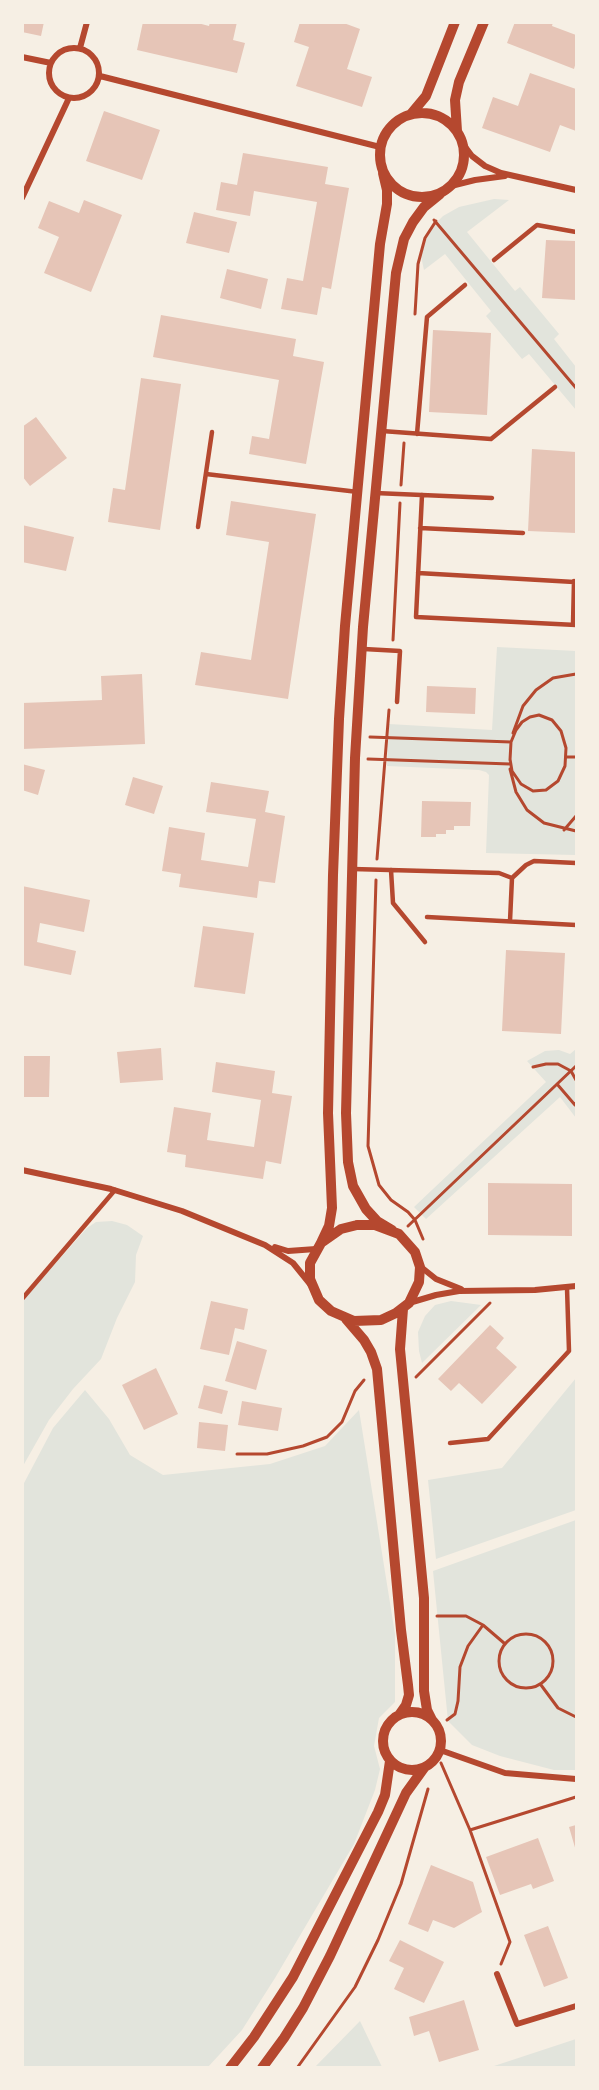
<!DOCTYPE html>
<style>
body{margin:0}
#map{position:relative;width:599px;height:2090px;overflow:hidden;background:#f6efe4;font-family:"Archivo Narrow",sans-serif}
canvas{display:block}
.frame{position:absolute;inset:0;border:24px solid #f6efe4;pointer-events:none}
</style>
<div id="map">
<canvas width="599" height="2090"></canvas>
<div class="frame"></div>
</div>
<script>
const ctx = document.querySelector('canvas').getContext('2d');
ctx.lineJoin = 'round';
function fill(path, color) {
  ctx.fillStyle = color;
  ctx.fill(path, 'evenodd');
}
function toPath(rows) {
  const path = new Path2D();
  for (const r of rows) {
    if (r.length === 3) {
      path.moveTo(r[0] + r[2], r[1]);
      path.arc(r[0], r[1], r[2], 0, 2 * Math.PI);
      continue;
    }
    path.moveTo(r[0], r[1]);
    for (let i = 2; i < r.length; i += 2) path.lineTo(r[i], r[i + 1]);
  }
  return path;
}
function strokePath(path, color, width, dash) {
  ctx.strokeStyle = color;
  ctx.lineWidth = width;
  ctx.lineCap = dash ? 'butt' : 'round';
  ctx.setLineDash(dash || []);
  ctx.stroke(path);
}
fill(toPath([
 [494,199,509,200,467,232,515,291,520,287,559,334,554,339,576,367,576,410,529,354,522,359,486,316,491,311,445,254,424,270,421,256,426,240,432,227,443,216,459,207],
 [497,647,576,651,576,855,486,853,489,775,486,772,479,770,387,766,389,724,492,730],
 [576,1049,576,1118,560,1097,426,1219,414,1207,546,1082,527,1061,545,1051,559,1050,570,1054],
 [112,1221,127,1225,143,1236,136,1255,135,1282,117,1318,101,1359,73,1389,49,1420,23,1466,23,1300,87,1228,96,1222],
 [451,1301,481,1305,422,1363,419,1351,418,1332,425,1316,435,1305],
 [576,1378,576,1510,436,1559,428,1480,502,1468],
 [85,1390,109,1419,130,1455,163,1475,270,1464,325,1446,359,1410,395,1634,395,1702,379,1718,374,1746,380,1769,375,1790,354,1844,275,1978,242,2030,208,2067,23,2067,23,1485,53,1428],
 [576,1520,576,1770,554,1770,500,1756,472,1745,448,1721,433,1571],
 [360,2021,382,2067,315,2067],
 [576,2039,576,2067,491,2067]
]), '#e2e4dc');
fill(toPath([
 [22,22,44,22,41,36,22,32],
 [143,22,194,22,209,26,210,22,237,22,233,40,245,43,237,73,137,50],
 [300,22,341,22,360,29,347,69,372,77,362,107,296,86,309,47,294,42],
 [515,22,553,22,552,26,576,35,576,62,574,69,507,43],
 [530,73,576,89,576,131,560,125,550,152,482,128,493,97,518,106],
 [104,111,160,130,142,180,86,161],
 [243,153,328,167,325,184,349,188,331,289,322,287,317,315,281,309,287,278,303,281,317,202,254,191,250,216,216,210,221,182,237,185],
 [84,200,122,215,91,292,44,273,59,237,38,228,49,201,79,213],
 [194,212,237,222,229,253,186,243],
 [546,240,576,241,576,300,542,298],
 [227,269,268,279,261,309,220,298],
 [161,315,296,339,293,356,324,362,306,464,249,454,252,436,269,439,279,380,153,357],
 [433,330,491,333,487,415,429,412],
 [141,378,181,384,160,530,108,522,113,488,125,490],
 [36,417,67,458,30,486,22,476,22,427],
 [532,449,576,452,576,533,528,531],
 [231,501,316,514,288,699,195,685,201,652,251,660,269,542,226,535],
 [22,525,74,537,66,571,22,562],
 [142,674,145,744,22,749,22,703,102,700,101,676],
 [427,686,476,688,475,714,426,712],
 [22,764,45,770,38,795,22,790],
 [133,777,163,786,154,814,125,805],
 [211,782,269,791,265,812,285,816,275,883,259,881,257,898,179,887,181,874,162,871,169,827,205,833,201,860,248,867,256,819,206,812],
 [422,801,471,802,470,826,454,826,454,830,446,830,446,834,436,834,436,837,421,837],
 [22,886,90,900,84,932,40,923,37,942,76,951,71,975,22,965],
 [203,926,254,933,245,994,194,987],
 [506,950,565,953,561,1034,502,1031],
 [161,1048,163,1080,120,1083,117,1052],
 [22,1056,50,1056,49,1097,22,1097],
 [216,1062,275,1071,272,1093,292,1096,281,1164,266,1161,263,1179,185,1167,186,1155,167,1152,174,1107,211,1113,207,1140,254,1147,261,1100,212,1092],
 [488,1183,572,1184,572,1236,488,1235],
 [211,1301,248,1309,244,1330,235,1328,229,1355,200,1349],
 [490,1325,504,1338,496,1348,517,1367,482,1404,459,1383,451,1391,438,1379],
 [237,1341,267,1350,256,1390,225,1381],
 [156,1368,178,1414,144,1430,122,1385],
 [204,1385,228,1391,222,1414,198,1408],
 [242,1401,282,1408,278,1431,238,1425],
 [199,1422,228,1425,225,1451,197,1448],
 [576,1825,576,1851,569,1827],
 [538,1838,554,1881,533,1889,531,1884,500,1895,486,1857],
 [431,1865,473,1882,482,1912,454,1928,433,1920,428,1932,408,1924],
 [548,1926,568,1978,544,1987,524,1935],
 [400,1940,444,1962,424,2003,394,1989,404,1968,389,1961],
 [464,2000,479,2050,439,2062,429,2031,414,2036,409,2017]
]), '#e6c5b7');
strokePath(toPath([
 [434,220,576,388],
 [415,314,418,264,425,238,436,221],
 [401,485,404,443],
 [393,640,400,503],
 [513,733,523,706,536,690,553,678,576,674],
 [370,737,511,742,516,730,522,722,530,717,539,715,552,720,561,731,566,748,565,766,558,781,546,790,533,791,521,784,512,771,510,759],
 [566,757,576,757],
 [368,759,510,764],
 [510,760,511,742],
 [510,769,516,792,527,810,544,823,576,831],
 [564,830,576,816],
 [377,859,389,710],
 [376,880,368,1146,379,1185,391,1200,408,1212,415,1220,423,1239],
 [533,1067,546,1064,558,1064,571,1071,576,1080],
 [557,1084,575,1105,576,1103],
 [408,1226,576,1066],
 [416,1377,490,1303],
 [237,1454,267,1454,303,1446,327,1437,342,1422,355,1391,364,1380],
 [437,1616,466,1616,483,1625,504,1643],
 [526,1661,27],
 [541,1685,558,1708,576,1717],
 [447,1720,455,1714,458,1701,460,1667,468,1646,483,1625],
 [441,1763,470,1830],
 [501,1964,510,1942,470,1830,576,1797],
 [297,2068,355,1987,378,1940,401,1884,428,1789]
]), '#b5482f', 3);
strokePath(toPath([
 [494,260,537,225,576,232],
 [382,431,491,439,555,387],
 [417,434,427,317,465,285],
 [206,474,358,492],
 [375,493,492,498],
 [422,495,416,617,576,625],
 [198,527,212,432],
 [420,528,523,533],
 [418,573,574,582],
 [573,624,574,581],
 [364,649,400,651,397,702],
 [353,869,499,873,512,878],
 [391,870,393,903,425,942],
 [427,917,576,925],
 [510,921,512,878,526,865,534,861,576,863],
 [22,1299,115,1190],
 [450,1443,488,1439,569,1351,567,1288]
]), '#b5482f', 4.5);
strokePath(toPath([
 [74,73,25],
 [80,48,87,22],
 [22,57,51,63],
 [100,76,380,147],
 [463,144,472,156,485,166,501,173,576,190],
 [451,186,475,180,505,176],
 [22,198,69,98],
 [22,1170,111,1189,182,1211,265,1245,293,1263,310,1284],
 [275,1247,288,1251,316,1249],
 [421,1267,436,1279,461,1289],
 [409,1303,436,1295,459,1291,535,1290,576,1286],
 [440,1750,505,1773,576,1779],
 [497,1974,517,2024,576,2006]
]), '#b5482f', 6);
strokePath(toPath([
 [422,155,42],
 [411,114,426,96,455,22],
 [457,131,455,100,459,82,484,22],
 [357,1225,375,1225,399,1234,415,1252,420,1267,419,1282,409,1303,396,1313,381,1320,354,1321,331,1311,319,1300,310,1279,310,1263,321,1243,341,1229,357,1225],
 [392,1230,377,1221,366,1209,353,1186,348,1162,346,1113,355,758,363,627,396,273,404,239,413,222,424,207,440,194],
 [321,1243,329,1226,332,1208,328,1113,333,875,339,719,345,626,380,244,387,204,387,190,383,173],
 [403,1309,400,1349,424,1598,424,1691,427,1710,432,1720],
 [346,1319,364,1340,371,1352,377,1369,401,1630,408,1685,409,1695,406,1705,399,1715],
 [412,1741,29],
 [230,2068,254,2037,293,1977,378,1812,385,1795,390,1761],
 [262,2068,284,2038,303,2008,330,1956,406,1793,424,1768]
]), '#b5482f', 10);
</script>
